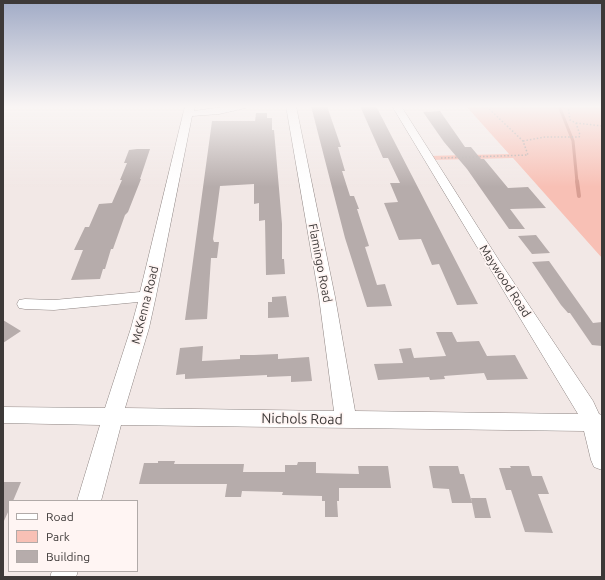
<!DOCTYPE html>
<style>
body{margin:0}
#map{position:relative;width:605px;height:580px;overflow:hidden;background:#f2e8e6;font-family:Ubuntu,sans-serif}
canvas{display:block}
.frame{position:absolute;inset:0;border:4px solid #3d3938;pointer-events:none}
.legend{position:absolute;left:8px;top:500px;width:130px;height:72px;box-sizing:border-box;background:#fff5f3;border:1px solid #b1aaa8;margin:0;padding:5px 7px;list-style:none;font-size:12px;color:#3d3938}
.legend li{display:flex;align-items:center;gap:8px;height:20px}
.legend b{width:20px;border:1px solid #b1aaa8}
</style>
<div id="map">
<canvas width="605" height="580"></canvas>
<div class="frame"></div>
<ul class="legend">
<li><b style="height:5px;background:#fff"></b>Road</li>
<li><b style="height:11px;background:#f8c0b5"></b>Park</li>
<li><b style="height:11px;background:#b6acab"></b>Building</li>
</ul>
</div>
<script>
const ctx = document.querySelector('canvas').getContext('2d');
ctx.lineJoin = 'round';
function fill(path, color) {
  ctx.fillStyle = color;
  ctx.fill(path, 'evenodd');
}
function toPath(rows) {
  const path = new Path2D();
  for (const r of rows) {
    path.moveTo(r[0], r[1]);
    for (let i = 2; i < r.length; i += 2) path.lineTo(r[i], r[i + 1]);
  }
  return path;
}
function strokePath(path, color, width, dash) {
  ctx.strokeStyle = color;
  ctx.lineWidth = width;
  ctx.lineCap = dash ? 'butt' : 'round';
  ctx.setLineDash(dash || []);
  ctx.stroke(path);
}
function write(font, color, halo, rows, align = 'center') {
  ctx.font = font + ' Ubuntu,sans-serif';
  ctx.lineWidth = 3.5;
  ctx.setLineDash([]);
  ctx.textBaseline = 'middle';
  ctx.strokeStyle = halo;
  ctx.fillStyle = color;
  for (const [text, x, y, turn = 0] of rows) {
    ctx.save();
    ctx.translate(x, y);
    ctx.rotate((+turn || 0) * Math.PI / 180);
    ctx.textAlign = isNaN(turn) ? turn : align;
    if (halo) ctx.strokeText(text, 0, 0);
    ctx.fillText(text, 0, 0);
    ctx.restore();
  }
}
fill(toPath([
 [466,106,602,106,602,258,513,158,430,160,427,156,509,154]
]), '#f8c0b5');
strokePath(toPath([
 [559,106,573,141,577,182]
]), '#d89e93', 3);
strokePath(toPath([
 [577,181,579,196]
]), '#d89e93', 4);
fill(toPath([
 [311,106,327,106,341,147,338,147,345,171,342,171,350,196,354,196,359,209,357,209,369,246,365,247,377,285,385,284,392,306,367,307,345,238],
 [360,106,376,106,478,304,457,305,439,264,432,265,421,239,399,240,384,203,398,202,390,183,400,183,388,158,383,158],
 [440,111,465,147,471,147,481,159,484,159,508,188,528,187,546,208,510,209,525,229,509,229,467,169,444,142,423,112],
 [256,113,267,113,267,118,272,118,272,130,274,130,282,224,282,259,284,259,285,274,266,275,265,220,259,221,259,203,254,204,254,184,220,186,213,239,214,242,219,242,217,258,211,258,207,319,185,320,212,121,255,121],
 [137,149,150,149,140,179,141,179,128,212,125,215,113,249,111,249,105,269,103,269,100,279,71,280,83,250,74,250,85,227,89,227,99,204,112,203,122,180,120,180,127,163,124,163,129,150],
 [536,235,546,248,550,253,532,254,518,236],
 [549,261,593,323,602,322,602,346,592,345,570,313,568,313,561,305,532,262],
 [286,296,289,317,268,318,268,302,272,302,272,297],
 [3,320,21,331,3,343],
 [436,332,452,332,457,342,479,341,487,356,515,355,528,379,487,380,484,373,444,376,445,379,430,380,429,377,378,380,374,364,403,363,399,349,411,348,414,358,446,356],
 [203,346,202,361,240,359,240,355,254,355,278,354,278,359,309,357,312,381,291,382,291,376,267,377,267,375,185,379,185,374,176,375,180,348],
 [158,461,175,461,174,464,244,464,243,472,285,472,285,465,297,465,298,462,316,462,316,473,359,474,358,466,388,466,391,488,339,488,339,501,337,501,338,517,325,517,325,501,322,501,322,496,282,495,283,492,242,491,241,497,225,497,227,484,139,484,144,463,158,463],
 [429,466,458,466,460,474,464,474,472,503,452,503,449,489,433,488],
 [510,466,529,466,532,476,542,476,549,494,538,494,553,533,525,532,511,490,506,490,499,468,511,468],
 [3,482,21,482,13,501,9,501,9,510,3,523],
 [471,498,486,498,491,518,475,518]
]), '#b6acab');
const minor = toPath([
 [185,106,195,106,194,111,229,106,247,106,246,108,219,114,192,116,156,296,149,328,125,408,334,411,319,297,286,106,296,106,335,297,355,411,578,414,392,106,401,106,500,262,593,401,599,414,602,415,602,470,594,467,591,460,584,431,121,425,101,501,77,501,100,425,3,423,3,407,105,408,131,328,138,302,54,310,25,309,19,308,17,304,19,300,25,299,54,300,140,292,185,106],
 [52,571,78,571,76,577,50,577,52,571]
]);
strokePath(minor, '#8e8583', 1);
strokePath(toPath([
 [576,123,602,126],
 [523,141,545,137,579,137,580,135,576,123,570,120,568,106],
 [441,158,528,155,523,141,486,106]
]), '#b2aaa8', 1.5, [1.5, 2]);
strokePath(toPath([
 [602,205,602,207]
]), '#b2aaa8', 2, [1.5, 2.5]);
fill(minor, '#fff');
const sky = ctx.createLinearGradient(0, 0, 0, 187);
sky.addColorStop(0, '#a1abc6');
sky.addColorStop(0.57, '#f9f5f4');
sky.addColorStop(1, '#f9f5f400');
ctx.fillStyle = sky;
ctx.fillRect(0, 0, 605, 187);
write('12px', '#3d3938', '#fff5f3', [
 ["Flamingo Road",320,263,79],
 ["Maywood Road",505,281,57],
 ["McKenna Road",145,305,-76]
]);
write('14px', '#3d3938', '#fff5f3', [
 ["Nichols Road",302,419,1]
]);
</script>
